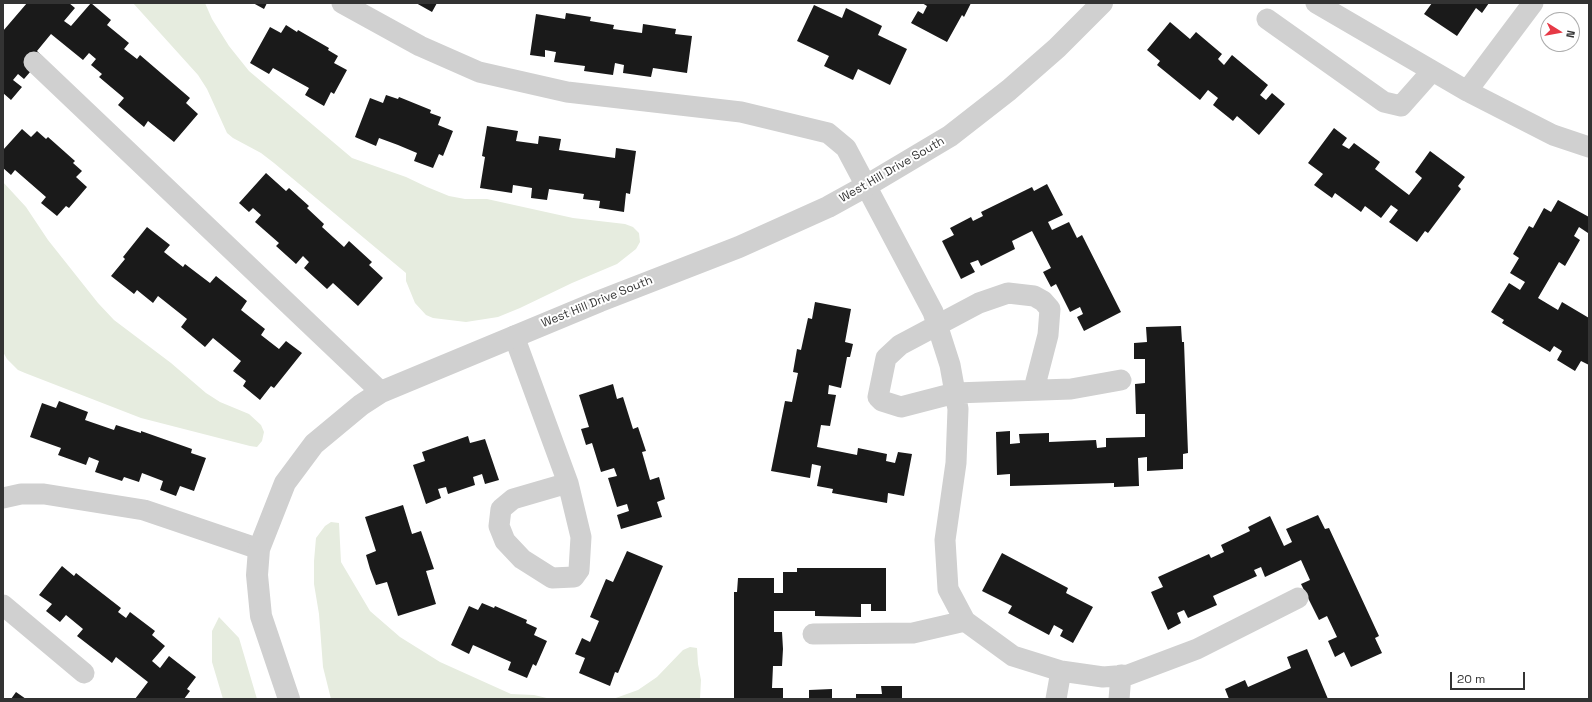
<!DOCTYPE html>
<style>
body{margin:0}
#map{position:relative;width:1592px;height:702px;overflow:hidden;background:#fff;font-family:"Space Grotesk",sans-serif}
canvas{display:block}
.frame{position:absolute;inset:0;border:4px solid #333;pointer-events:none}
.north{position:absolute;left:1540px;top:12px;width:40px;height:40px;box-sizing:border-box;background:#fff;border:1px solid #adadad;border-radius:50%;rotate:101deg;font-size:11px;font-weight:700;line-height:16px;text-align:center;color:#333}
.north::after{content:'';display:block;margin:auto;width:14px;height:18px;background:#e63946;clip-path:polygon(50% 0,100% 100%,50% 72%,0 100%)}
.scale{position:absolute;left:1450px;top:672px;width:75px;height:18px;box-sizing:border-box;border:2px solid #333;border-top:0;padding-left:5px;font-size:12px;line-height:14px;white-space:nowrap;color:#333;-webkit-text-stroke:3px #fff;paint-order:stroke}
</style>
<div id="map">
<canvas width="1592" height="702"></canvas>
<div class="frame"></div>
<div class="north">N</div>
<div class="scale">20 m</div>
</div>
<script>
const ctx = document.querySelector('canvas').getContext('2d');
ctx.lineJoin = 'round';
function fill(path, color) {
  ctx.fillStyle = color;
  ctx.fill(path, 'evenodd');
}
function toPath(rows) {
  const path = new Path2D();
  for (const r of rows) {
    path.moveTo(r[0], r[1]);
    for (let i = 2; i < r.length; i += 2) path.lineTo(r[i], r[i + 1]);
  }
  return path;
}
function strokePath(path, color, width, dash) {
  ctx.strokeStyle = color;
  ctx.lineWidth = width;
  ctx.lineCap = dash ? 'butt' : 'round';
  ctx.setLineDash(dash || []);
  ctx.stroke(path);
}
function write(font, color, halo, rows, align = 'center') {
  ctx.font = font + ' "Space Grotesk",sans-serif';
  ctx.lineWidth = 4;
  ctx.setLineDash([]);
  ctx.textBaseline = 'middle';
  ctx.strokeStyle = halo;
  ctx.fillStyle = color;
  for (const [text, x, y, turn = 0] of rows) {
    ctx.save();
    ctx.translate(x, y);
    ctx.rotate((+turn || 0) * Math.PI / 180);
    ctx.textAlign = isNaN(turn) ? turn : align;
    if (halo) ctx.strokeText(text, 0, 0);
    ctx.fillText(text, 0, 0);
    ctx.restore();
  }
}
fill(toPath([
 [133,3,205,3,212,19,229,46,249,71,352,158,406,177,427,187,449,196,465,199,487,199,573,218,625,224,633,227,639,233,640,242,636,249,617,264,572,283,520,308,498,317,466,322,433,318,426,315,415,303,406,281,406,273,274,163,261,153,233,138,227,133,207,89,198,75],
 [3,182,26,207,48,240,98,303,114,320,171,363,206,393,220,402,249,414,261,425,264,432,262,441,257,447,250,446,141,418,25,373,18,370,7,359,3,352],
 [331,522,339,523,341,562,370,611,400,637,440,662,511,694,534,695,551,699,331,699,323,667,319,614,314,584,314,561,316,538,325,526],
 [219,617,239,638,257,699,223,699,212,662,212,631],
 [690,647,697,648,698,664,701,680,700,699,613,699,638,690,657,677,683,650]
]), '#e6ecdf');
fill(toPath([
 [27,3,69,3,75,8,64,21,71,26,91,3,111,20,107,25,129,43,124,49,137,59,140,55,190,98,186,103,198,114,174,142,148,121,144,127,118,105,124,98,99,77,102,74,91,65,96,59,89,53,83,60,51,34,37,51,43,57,24,79,18,74,13,80,22,87,11,100,3,93,3,31],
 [253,3,267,3,264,9],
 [416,3,437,3,432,12],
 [922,3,971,3,964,17,962,15,947,42,911,23,918,11,923,14,927,6],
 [1432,3,1489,3,1482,13,1476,8,1457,36,1424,14],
 [814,5,842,18,846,8,882,26,878,35,907,49,890,85,858,69,853,80,824,66,829,56,797,41],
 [566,13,591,17,590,21,614,25,613,29,642,33,643,24,676,29,675,34,692,36,687,73,653,68,651,77,623,73,624,65,615,63,613,75,584,71,585,66,554,62,556,52,545,50,545,57,530,55,536,14,565,19],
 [1170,22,1190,39,1196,32,1222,54,1218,59,1224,65,1232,55,1268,85,1260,95,1266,100,1272,93,1285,104,1259,135,1237,116,1233,121,1213,105,1218,98,1208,90,1200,100,1157,65,1160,61,1147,50],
 [286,25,297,32,298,30,329,48,328,50,338,56,334,63,347,70,334,94,331,92,324,106,305,95,309,88,273,68,269,74,250,63,270,27,281,33],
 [386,95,398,99,399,97,431,110,430,113,441,117,438,125,453,131,443,156,439,154,433,168,414,161,417,153,398,145,379,138,376,146,355,137,370,98,383,103],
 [487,126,518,131,516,141,538,144,539,136,561,139,559,150,615,158,616,148,636,151,630,194,626,193,624,212,599,208,600,201,583,199,584,194,549,189,547,200,531,198,532,188,513,185,512,193,480,188,485,157,482,156],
 [1334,128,1347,138,1342,145,1349,149,1354,143,1380,162,1375,169,1409,195,1422,178,1415,172,1430,151,1465,177,1458,186,1461,189,1428,233,1425,231,1417,242,1389,222,1398,210,1391,205,1381,218,1365,206,1361,212,1335,193,1332,198,1314,185,1323,174,1308,163],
 [22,129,31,137,37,131,46,139,48,137,75,161,73,163,82,171,76,177,87,187,69,208,66,206,57,216,41,203,46,197,15,170,11,175,3,168,3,150],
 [266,173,286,191,289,188,309,206,307,208,324,224,322,227,344,247,349,241,372,262,369,265,383,278,358,306,333,283,327,289,304,268,309,262,303,256,296,264,276,246,279,243,255,222,261,215,253,208,249,212,239,203],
 [1047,184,1063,215,1048,222,1052,230,1069,222,1077,238,1082,235,1121,312,1084,331,1077,317,1083,314,1080,307,1070,312,1056,284,1051,287,1043,272,1051,268,1032,231,1012,241,1015,249,981,266,978,260,970,263,975,272,961,279,942,241,954,235,950,228,971,217,973,221,983,216,981,212,1032,187,1034,191],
 [1558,200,1589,217,1589,231,1588,233,1579,227,1574,236,1580,240,1565,266,1559,262,1538,298,1558,310,1562,302,1589,318,1589,365,1581,361,1575,371,1557,360,1562,351,1554,346,1550,352,1502,323,1504,320,1491,312,1509,283,1520,290,1525,282,1510,273,1519,258,1513,254,1529,226,1533,228,1544,208,1551,212],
 [147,227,170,245,164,252,183,267,185,264,210,283,216,276,247,301,241,310,265,329,261,335,279,349,286,341,302,353,274,388,271,386,260,400,243,386,246,381,233,371,241,361,213,338,205,347,181,327,187,319,158,296,153,303,137,290,134,294,111,276,125,259,123,257],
 [815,302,851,309,845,342,853,344,850,357,847,357,841,388,829,385,828,394,836,395,830,426,821,425,817,447,857,455,858,448,887,454,886,461,895,463,898,452,912,454,904,496,888,493,887,503,832,493,833,489,817,486,821,466,812,464,810,478,771,471,785,401,792,402,798,373,793,372,797,349,801,350,808,318,812,319],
 [1181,326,1182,342,1184,342,1188,453,1183,454,1183,469,1147,471,1147,457,1138,458,1139,486,1114,487,1114,483,1010,486,1010,474,997,475,996,432,1010,431,1010,444,1020,443,1019,434,1049,433,1049,442,1096,440,1097,448,1106,447,1106,438,1145,437,1145,414,1136,414,1135,384,1145,383,1145,359,1134,359,1134,343,1147,342,1146,327],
 [613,384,617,399,623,397,633,429,638,427,646,451,642,452,650,480,659,477,665,499,657,502,662,517,621,529,617,515,629,511,627,504,617,507,608,478,617,476,614,468,601,472,592,443,586,445,581,429,589,427,579,395],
 [59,401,88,412,85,420,114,430,116,425,141,433,141,431,192,449,191,453,206,458,194,491,180,486,176,496,160,490,163,481,142,473,139,482,124,477,122,481,95,472,99,461,89,457,86,465,58,455,61,448,30,437,42,403,56,408],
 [468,436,470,443,485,439,499,480,485,484,482,474,473,477,475,485,448,494,446,487,438,489,441,498,426,504,413,465,425,461,422,452],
 [403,505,412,534,421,531,434,569,426,571,436,604,398,616,387,582,376,585,370,569,366,555,376,551,365,517],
 [1318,515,1325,529,1329,528,1379,636,1375,638,1382,653,1351,667,1344,652,1335,657,1328,641,1337,637,1327,616,1319,620,1301,584,1310,580,1301,560,1265,577,1261,567,1254,570,1257,576,1213,596,1217,605,1188,618,1184,610,1177,613,1181,623,1168,630,1151,592,1163,587,1158,577,1209,554,1211,558,1224,552,1221,545,1250,531,1248,527,1270,516,1284,546,1292,542,1286,529],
 [627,551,663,566,618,673,615,672,610,686,579,673,585,658,575,654,582,638,590,642,599,621,590,617,606,579,613,582],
 [1002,553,1068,588,1066,593,1093,607,1073,643,1060,636,1063,630,1054,625,1049,635,1008,613,1012,606,982,591],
 [62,566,74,576,76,573,121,608,118,612,126,618,130,612,155,631,152,635,165,646,152,661,160,668,169,656,196,677,187,689,190,691,184,699,135,699,148,682,116,657,112,663,77,636,83,629,66,615,60,622,46,611,52,604,39,595],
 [797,568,886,568,886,611,871,611,871,604,861,604,861,617,815,616,815,611,774,611,774,632,782,632,783,649,782,666,773,666,772,688,783,688,783,699,734,699,734,592,737,592,738,578,774,578,774,593,783,593,783,572,797,572],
 [482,603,494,608,495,606,527,620,526,623,537,628,534,635,547,641,536,666,533,664,527,678,508,670,511,662,473,645,469,654,451,645,469,606,478,610],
 [1307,649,1328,699,1229,699,1225,689,1245,680,1248,687,1291,668,1287,657],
 [881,686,902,686,902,699,856,699,856,694,882,694],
 [832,689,832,699,809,699,809,690],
 [16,692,26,699,11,699]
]), '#1a1a1a');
strokePath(toPath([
 [342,3,420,46,479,72,567,92,741,112,828,133,846,148,933,312,950,365,958,409,956,463,945,540,948,589,965,621,1013,656,1061,671,1103,677,1128,675,1197,649,1298,598],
 [1316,3,1467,91,1553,135,1589,147],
 [1267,19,1384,102,1401,106,1432,71],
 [34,62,381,392],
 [1467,91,1533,3],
 [514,336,568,483,581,537,579,570,574,577,552,578,522,559,505,541,499,526,501,509,513,499,568,483],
 [1034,389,1048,335,1050,309,1043,301,1034,296,1008,293,979,303,900,345,886,358,878,397,882,401,901,407,955,393,1071,389,1121,380],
 [3,498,21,494,44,494,144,510,259,549],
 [3,605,84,673],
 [813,634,913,633,965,621],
 [1056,699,1061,671],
 [1119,699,1121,675]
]), '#d0d0d0', 21);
strokePath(toPath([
 [289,699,261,616,257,575,259,549,285,483,314,444,361,405,381,392,600,301,739,247,828,207,866,186,950,136,1009,90,1057,48,1102,3]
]), '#d0d0d0', 22);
write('12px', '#333', '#fff', [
 ["West Hill Drive South",892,170,-30],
 ["West Hill Drive South",597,302,-22]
]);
</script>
